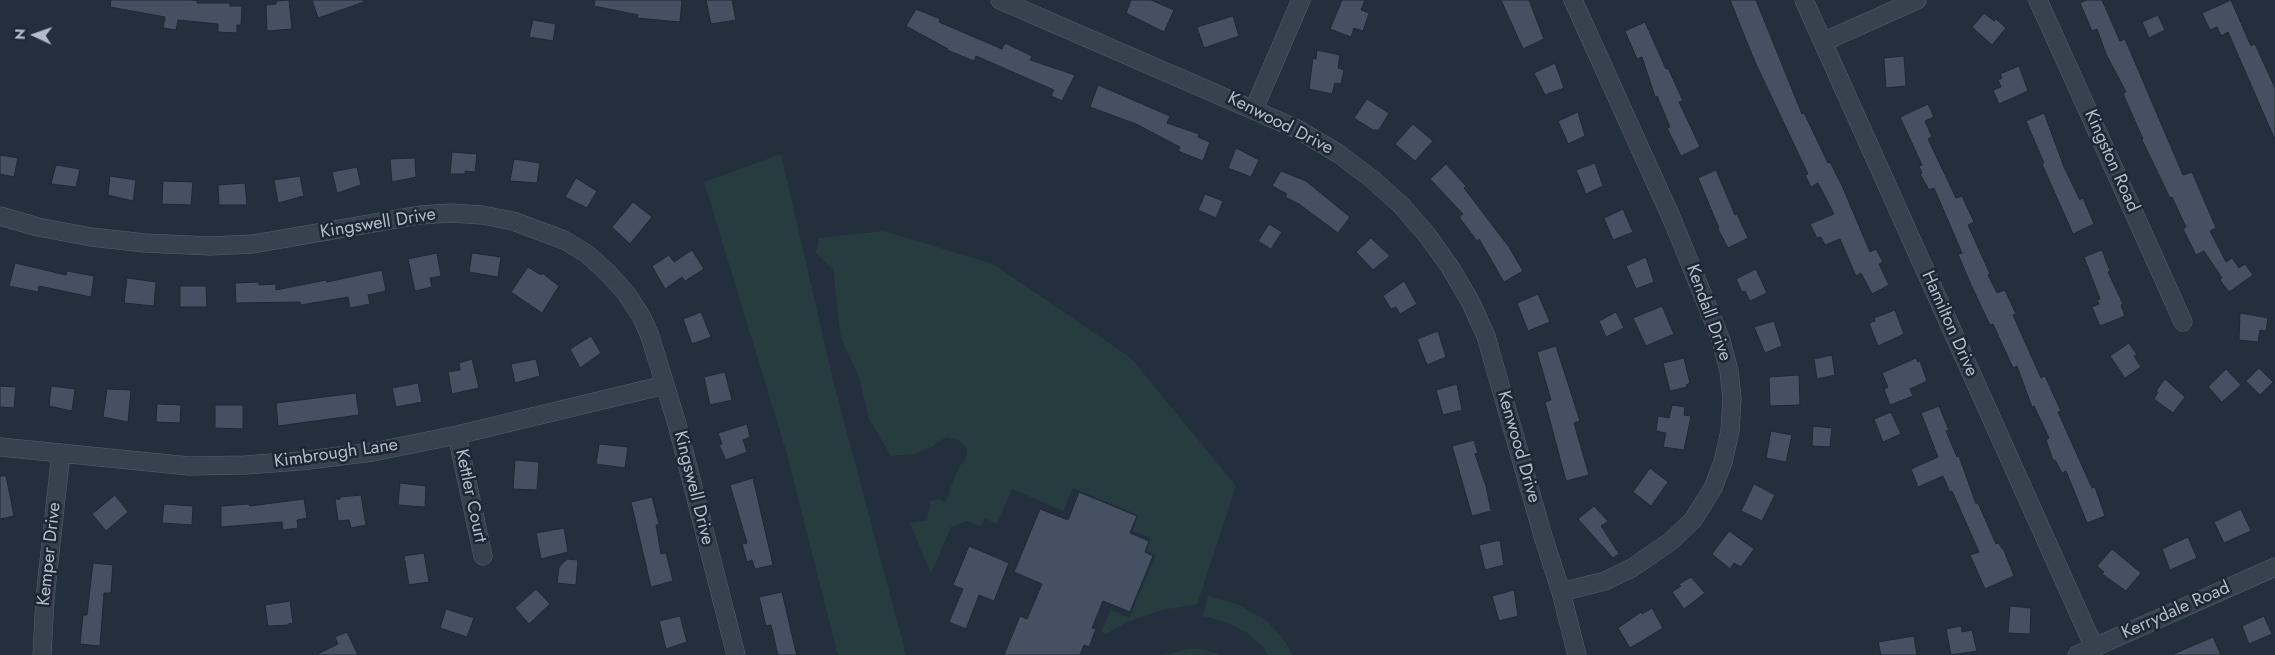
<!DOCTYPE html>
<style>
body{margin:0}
#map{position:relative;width:2275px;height:655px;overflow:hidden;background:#242f3e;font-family:Jost,sans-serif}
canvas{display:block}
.north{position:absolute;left:10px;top:10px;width:50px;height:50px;-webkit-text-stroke:4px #1d2633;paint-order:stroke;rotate:273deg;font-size:14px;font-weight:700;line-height:20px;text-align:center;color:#b4bcc9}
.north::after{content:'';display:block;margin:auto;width:18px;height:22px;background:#b4bcc9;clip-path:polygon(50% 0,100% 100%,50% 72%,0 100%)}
</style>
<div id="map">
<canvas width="2275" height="655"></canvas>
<div class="north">N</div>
</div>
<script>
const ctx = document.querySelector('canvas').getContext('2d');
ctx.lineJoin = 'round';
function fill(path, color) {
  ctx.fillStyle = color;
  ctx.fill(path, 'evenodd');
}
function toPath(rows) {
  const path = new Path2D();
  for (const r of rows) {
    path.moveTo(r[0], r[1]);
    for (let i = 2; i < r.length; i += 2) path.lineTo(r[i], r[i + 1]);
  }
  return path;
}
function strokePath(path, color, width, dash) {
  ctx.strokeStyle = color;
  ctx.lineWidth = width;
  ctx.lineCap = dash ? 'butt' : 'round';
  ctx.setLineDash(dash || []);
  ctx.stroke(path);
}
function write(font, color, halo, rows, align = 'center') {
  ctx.font = font + ' Jost,sans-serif';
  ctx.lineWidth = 5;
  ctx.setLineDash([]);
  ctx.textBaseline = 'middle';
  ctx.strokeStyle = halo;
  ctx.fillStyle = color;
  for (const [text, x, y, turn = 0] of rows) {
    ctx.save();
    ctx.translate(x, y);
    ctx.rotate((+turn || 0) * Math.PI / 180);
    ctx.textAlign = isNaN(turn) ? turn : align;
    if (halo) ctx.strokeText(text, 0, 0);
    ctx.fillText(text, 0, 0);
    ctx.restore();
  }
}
fill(toPath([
 [781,154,834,384,906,655,838,655,786,451,704,182],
 [884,231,993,264,1131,358,1236,486,1197,604,1162,610,1127,622,1106,634,1101,631,1111,610,1129,618,1156,555,1147,551,1151,538,1133,531,1138,515,1073,488,1063,511,1012,489,997,524,985,518,981,526,967,521,951,527,931,574,910,523,927,520,931,501,939,499,945,502,950,493,950,488,959,467,966,458,967,449,960,441,946,437,933,446,915,454,891,456,869,419,859,377,841,338,833,270,816,253,819,238],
 [1208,596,1237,604,1267,621,1283,638,1293,655,1268,655,1263,647,1246,632,1226,622,1203,616],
 [1188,649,1203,649,1220,655,1164,655]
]), '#263c3f');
const building = toPath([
 [111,0,191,0,197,1,197,3,230,3,230,6,242,6,241,25,237,25,237,33,218,32,218,24,178,20,176,30,163,28,165,17,110,7,111,0],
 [289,0,292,29,267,31,266,5,276,4,276,1,289,0],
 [312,0,363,0,364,2,318,18,312,0],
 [595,0,682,0,680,22,637,18,638,15,594,6,595,0],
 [706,0,732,0,736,20,711,24,706,0],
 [1131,0,1151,0,1174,10,1164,32,1126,13,1131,0],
 [1342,0,1365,0,1361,10,1369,13,1363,31,1354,28,1351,37,1330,29,1342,0],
 [1501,0,1529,0,1544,39,1523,49,1501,0],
 [1730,0,1756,0,1802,114,1804,113,1828,163,1830,162,1843,188,1870,252,1876,249,1883,262,1879,264,1889,285,1872,294,1861,273,1856,276,1840,239,1825,245,1821,237,1817,238,1810,224,1834,214,1818,183,1811,187,1805,175,1808,174,1755,62,1730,0],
 [2087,0,2102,0,2120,41,2125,39,2183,175,2192,172,2216,228,2210,231,2226,262,2232,258,2239,268,2245,264,2253,275,2229,292,2220,280,2222,278,2204,251,2196,255,2183,229,2186,227,2172,197,2170,198,2142,140,2143,139,2123,94,2126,92,2106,54,2097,29,2092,31,2080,3,2087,0],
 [2231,0,2251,46,2255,44,2275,88,2275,140,2228,32,2221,36,2217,27,2210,30,2202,13,2231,0],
 [916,9,940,19,939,22,1002,49,1005,43,1032,56,1030,60,1075,75,1062,101,1051,96,1054,90,976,56,974,61,947,50,948,49,906,26,916,9],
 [1984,13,1994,21,1996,19,2006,28,1992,45,1972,27,1984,13],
 [2158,15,2165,30,2149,38,2142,22,2158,15],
 [1233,16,1239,36,1204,48,1197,27,1233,16],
 [533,20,556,24,553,41,529,37,533,20],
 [1645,22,1666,69,1668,68,1683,101,1679,102,1700,147,1681,156,1667,128,1670,127,1657,96,1655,97,1642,57,1637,59,1625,31,1645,22],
 [1317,50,1340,55,1338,68,1344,70,1341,84,1335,83,1332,94,1309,89,1313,58,1316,59,1317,50],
 [1904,56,1906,86,1886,88,1884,58,1904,56],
 [1555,63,1564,88,1545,95,1534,73,1555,63],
 [2019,66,2028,91,1999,104,1993,90,2001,87,1998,80,2002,78,2000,74,2019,66],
 [1098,85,1170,116,1167,123,1199,134,1198,137,1210,142,1203,161,1178,151,1180,147,1136,124,1090,107,1098,85],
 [1367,99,1389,113,1379,130,1373,130,1354,118,1367,99],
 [1928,104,1934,117,1925,121,1932,137,1928,139,1956,198,1962,196,1974,222,1968,225,1990,274,1988,275,1997,293,2005,290,2016,314,2013,315,2041,378,2045,376,2061,411,2058,412,2092,488,2095,487,2105,516,2087,523,2066,471,2062,473,2055,460,2053,460,2046,440,2049,438,2034,406,2032,407,2017,366,2013,368,1993,324,1990,325,1971,285,1958,254,1962,253,1934,188,1929,190,1920,174,1922,173,1919,166,1922,165,1900,117,1928,104],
 [1578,112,1585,136,1568,144,1558,121,1578,112],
 [2044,113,2064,167,2080,200,2083,198,2094,224,2073,234,2042,164,2044,163,2026,121,2044,113],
 [1413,124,1433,141,1415,161,1395,144,1413,124],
 [1236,148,1259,160,1251,177,1228,168,1236,148],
 [452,152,477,154,475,172,465,171,465,174,450,174,452,152],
 [0,155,18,158,14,177,0,174,0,155],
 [415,158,416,177,392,182,390,159,415,158],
 [514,159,540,163,537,183,510,181,514,159],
 [1595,163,1603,186,1586,194,1576,170,1595,163],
 [1446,164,1466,186,1464,188,1509,247,1523,271,1504,282,1479,239,1477,241,1459,217,1463,214,1430,179,1446,164],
 [56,165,80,169,76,187,51,184,56,165],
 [357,167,361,185,337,193,332,172,357,167],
 [1716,170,1735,215,1737,214,1748,238,1728,248,1718,229,1719,228,1698,178,1716,170],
 [1281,171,1306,181,1350,217,1338,233,1299,204,1285,197,1287,194,1272,186,1281,171],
 [110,176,136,180,133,201,108,195,110,176],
 [300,176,304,196,278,203,274,180,300,176],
 [576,178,597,191,587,208,565,197,576,178],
 [163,181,193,182,191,205,162,204,163,181],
 [245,183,247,205,219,205,218,185,245,183],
 [1205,194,1223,201,1216,218,1198,210,1205,194],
 [633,202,652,217,630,244,612,227,633,202],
 [1623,209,1633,232,1613,240,1604,218,1623,209],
 [1269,224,1282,232,1271,249,1258,241,1269,224],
 [1371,238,1390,256,1373,270,1356,252,1371,238],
 [692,250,704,269,685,281,682,277,665,289,652,266,669,255,674,262,692,250],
 [2102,250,2110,271,2108,272,2123,304,2121,305,2125,316,2100,326,2092,307,2099,304,2097,300,2100,299,2084,257,2102,250],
 [437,253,441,276,430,278,432,287,415,291,408,259,437,253],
 [472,253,501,257,498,277,469,272,472,253],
 [1646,257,1654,282,1636,289,1626,266,1646,257],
 [15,263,66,275,67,271,94,276,91,297,39,286,38,292,9,286,15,263],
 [528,267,541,275,542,273,559,286,542,313,511,292,528,267],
 [1756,269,1767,293,1750,301,1745,291,1742,292,1736,279,1756,269],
 [382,270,386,291,368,295,370,304,350,308,348,297,301,305,300,302,236,303,235,283,259,282,259,285,276,284,276,290,326,280,327,282,382,270],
 [127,278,156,282,154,306,124,303,127,278],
 [1404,281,1417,304,1400,314,1396,307,1391,309,1383,296,1404,281],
 [180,286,206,286,207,307,180,307,180,286],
 [1538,294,1550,322,1528,331,1517,303,1538,294],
 [1662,306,1674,334,1646,346,1633,318,1662,306],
 [1895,310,1904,334,1878,346,1869,323,1875,321,1874,318,1895,310],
 [701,312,711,337,692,344,683,319,701,312],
 [1616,312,1624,328,1606,337,1599,321,1616,312],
 [2240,313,2268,318,2266,331,2260,330,2258,342,2239,340,2240,313],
 [1774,321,1782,346,1765,353,1754,327,1774,321],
 [1438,331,1446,357,1427,365,1417,339,1438,331],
 [591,336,601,353,580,368,570,349,591,336],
 [2129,343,2137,355,2134,356,2141,367,2125,378,2110,356,2129,343],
 [1556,346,1580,421,1574,423,1589,475,1566,481,1545,402,1551,400,1537,352,1556,346],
 [1832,355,1835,375,1817,379,1814,359,1832,355],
 [1684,358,1690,383,1686,385,1687,387,1670,391,1663,363,1684,358],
 [1916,358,1918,362,1920,361,1927,381,1910,389,1913,396,1890,405,1884,389,1888,387,1882,373,1916,358],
 [472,359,479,388,452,394,448,372,460,370,459,363,472,359],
 [536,359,540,376,515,383,511,364,536,359],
 [2259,368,2273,382,2260,395,2246,381,2259,368],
 [2226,369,2241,385,2222,402,2208,387,2226,369],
 [725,372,732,400,710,405,704,377,725,372],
 [1799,375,1800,405,1770,406,1769,377,1799,375],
 [2165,379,2185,397,2173,413,2154,399,2158,392,2156,391,2165,379],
 [418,383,422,402,396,407,392,388,418,383],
 [1457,384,1462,410,1443,415,1436,390,1457,384],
 [0,386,16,387,14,408,0,407,0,386],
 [51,386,75,389,72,411,49,406,51,386],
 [107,389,131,390,128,422,103,417,107,389],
 [356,393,359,415,278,426,276,403,356,393],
 [157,404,181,405,180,423,156,422,157,404],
 [215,405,243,405,243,429,215,428,215,405],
 [1672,405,1685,407,1684,415,1691,416,1684,450,1663,447,1666,433,1656,431,1658,416,1669,418,1672,405],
 [1939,406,1949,430,1946,431,1957,457,1959,456,1976,504,1978,503,1996,544,1999,543,2002,549,2003,548,2014,576,1985,589,1970,555,1979,552,1952,491,1950,492,1943,476,1918,487,1911,469,1938,457,1921,413,1939,406],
 [1891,412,1901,434,1883,442,1874,419,1891,412],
 [747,424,750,437,743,440,747,452,726,460,719,445,722,444,718,433,747,424],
 [1813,426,1832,428,1830,447,1812,446,1813,426],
 [1771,431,1792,435,1786,462,1766,458,1771,431],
 [1474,440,1478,453,1475,454,1486,486,1491,511,1472,516,1452,446,1474,440],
 [599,444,628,447,625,468,596,464,599,444],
 [515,460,539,462,537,490,513,489,515,460],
 [1650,468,1668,482,1651,506,1633,492,1650,468],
 [0,476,6,476,14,516,0,519,0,476],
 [753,478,773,565,755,569,752,560,747,562,742,544,747,543,730,485,753,478],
 [400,483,426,486,425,507,398,505,400,483],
 [1754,484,1775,495,1762,521,1741,511,1754,484],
 [1079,492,1137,516,1130,533,1149,541,1145,552,1153,556,1130,612,1103,601,1092,628,1096,629,1089,647,1084,645,1080,655,1004,655,1020,616,1027,619,1042,584,1014,572,1040,509,1068,520,1079,492],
 [115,495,128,512,106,531,92,514,115,495],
 [361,495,366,525,351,528,349,520,338,521,335,499,340,499,340,497,361,495],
 [652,497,659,524,656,525,661,554,666,553,673,581,651,587,631,502,652,497],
 [304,499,307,518,297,520,298,528,283,530,282,522,221,527,221,506,249,504,250,506,304,499],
 [164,504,193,506,192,525,162,523,164,504],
 [1594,506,1608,521,1601,526,1619,554,1613,558,1578,519,1594,506],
 [2241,509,2251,531,2224,543,2214,522,2241,509],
 [564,528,568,552,541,559,536,533,564,528],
 [1729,531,1754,549,1741,567,1734,563,1730,569,1712,554,1729,531],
 [2188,537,2197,558,2170,570,2162,549,2188,537],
 [1500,540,1504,565,1485,570,1479,545,1500,540],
 [969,546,1009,563,994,601,979,595,966,629,949,622,963,589,953,585,969,546],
 [2112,549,2141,573,2126,591,2102,574,2104,572,2097,566,2112,549],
 [424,553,429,582,409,585,404,556,424,553],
 [567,559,578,560,576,585,557,583,559,567,567,559],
 [93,563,113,565,111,593,104,593,100,646,80,644,83,615,87,615,93,563],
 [1691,577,1705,593,1684,609,1672,592,1681,586,1679,584,1691,577],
 [536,589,550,604,529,624,515,608,536,589],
 [1514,590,1518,616,1499,621,1492,596,1514,590],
 [782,592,795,648,797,655,778,655,771,625,766,626,759,597,782,592],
 [290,601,293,623,288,624,288,625,268,626,265,605,290,601],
 [2010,606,2031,608,2030,634,2008,633,2010,606],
 [1652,608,1663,628,1630,648,1618,628,1641,612,1642,614,1652,608],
 [446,609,474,618,467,637,440,628,446,609],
 [680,616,687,642,666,649,659,621,680,616],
 [2264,616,2272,634,2249,644,2242,626,2264,616],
 [1961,626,1962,632,1972,630,1977,651,1951,655,1946,629,1961,626],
 [347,632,358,655,316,655,338,644,335,637,347,632],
 [1914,636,1917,655,1881,655,1878,642,1914,636],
 [2213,637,2221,655,2171,655,2213,637]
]);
fill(building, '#455162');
strokePath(building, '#1f2835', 1);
const street = toPath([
 [1000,0,1297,129,1339,154,1372,179,1401,205,1427,235,1450,267,1470,301,1486,336,1543,536,1561,592,1577,655],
 [1804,0,2094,647],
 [2038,0,2183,322],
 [1823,42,1917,0],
 [1254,109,1301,0],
 [0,216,38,227,91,237,145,243,210,246,253,244,420,215,451,213,482,215,513,221,564,240,587,254,608,273,626,293,641,316,650,336,677,424,736,655],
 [457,435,483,556],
 [0,447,189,466,245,465,300,461,373,452,457,435,665,385],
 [1561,592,1605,581,1632,568,1671,541,1693,520,1713,488,1723,462,1730,431,1732,398,1729,371,1721,340,1672,219,1573,0],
 [42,655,45,598,61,453],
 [2077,655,2275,567]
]);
strokePath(street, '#565f6c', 19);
strokePath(street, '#38414e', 18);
write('18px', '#b4bcc9', '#1d2633', [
 ["Kenwood Drive",1280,124,27],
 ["Kingston Road",2111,161,66],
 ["Kingswell Drive",378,224,-9],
 ["Kendall Drive",1708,313,70],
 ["Hamilton Drive",1949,324,66],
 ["Kenwood Drive",1518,447,74],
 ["Kimbrough Lane",336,454,-8],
 ["Kingswell Drive",693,488,76],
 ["Kettler Court",470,496,78],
 ["Kemper Drive",50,554,-84],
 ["Kerrydale Road",2176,611,-24]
]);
</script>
